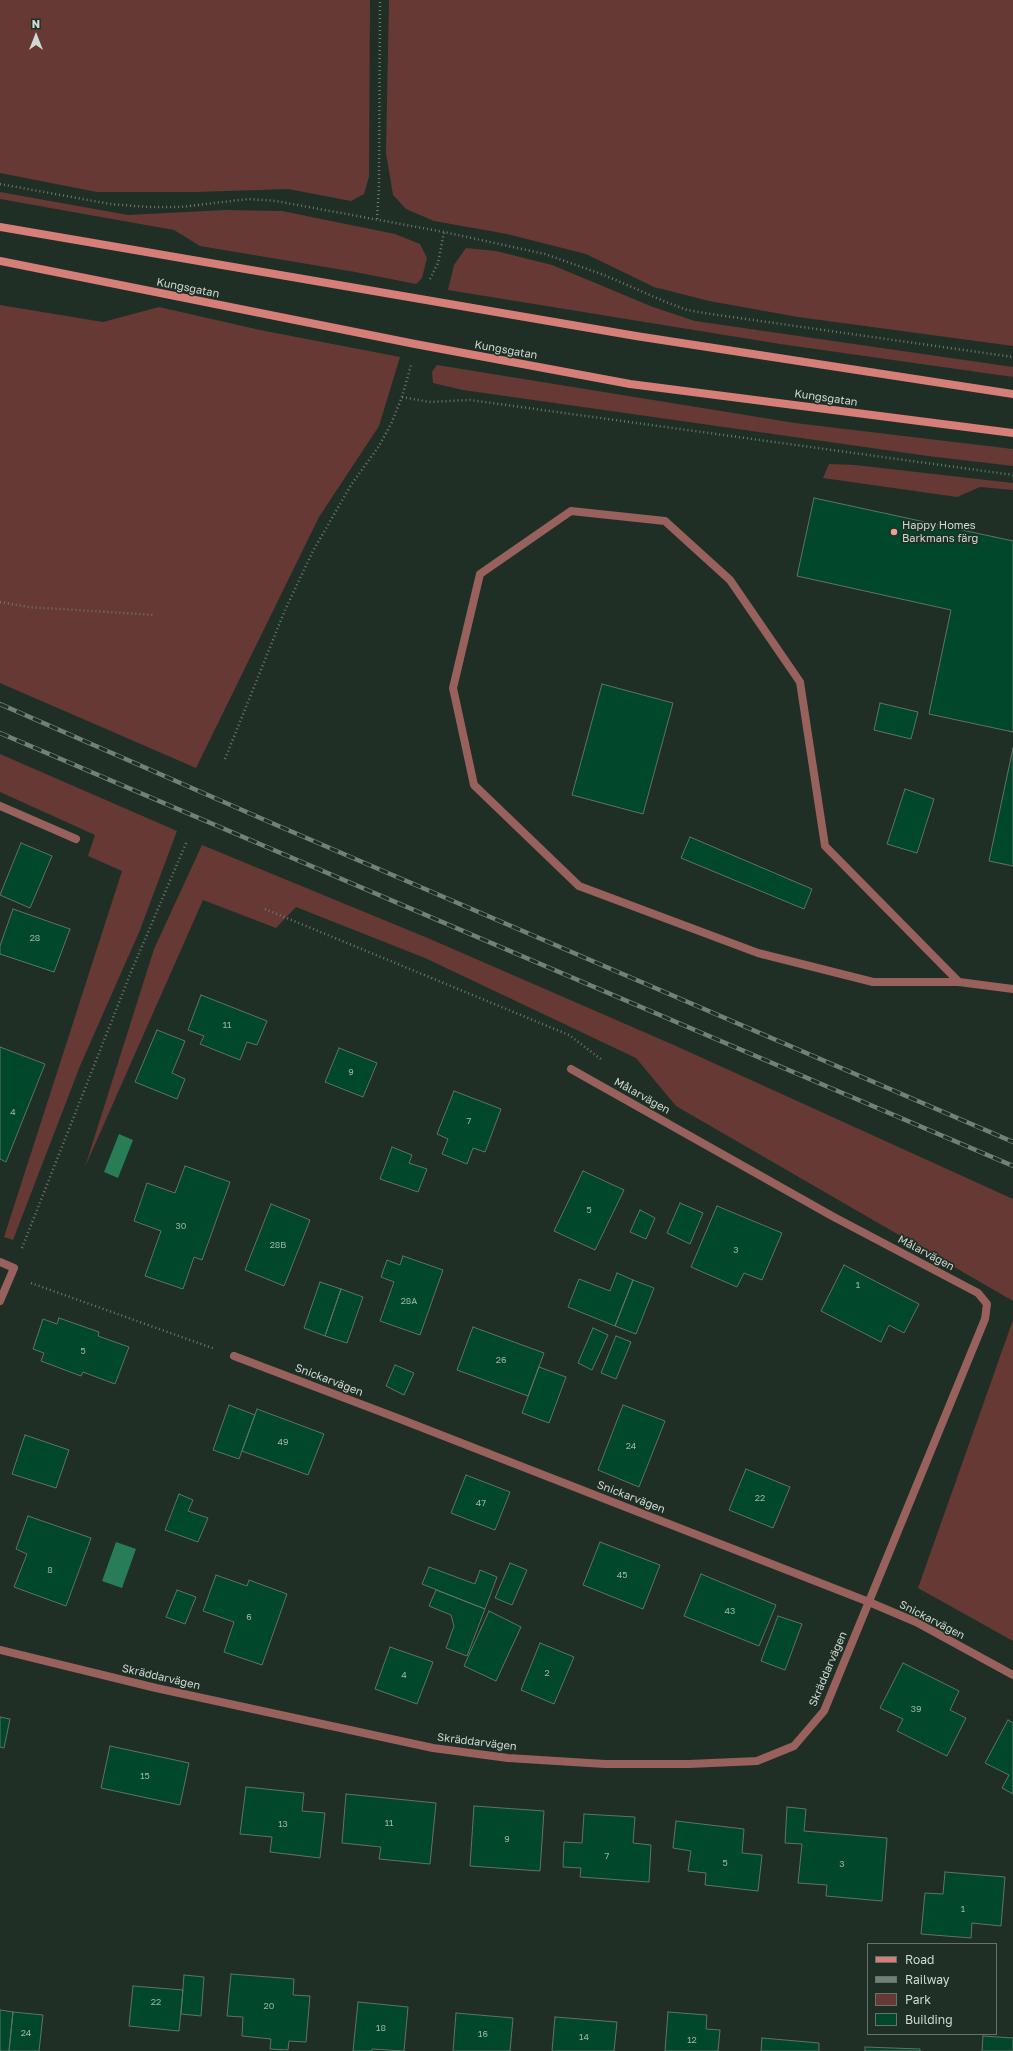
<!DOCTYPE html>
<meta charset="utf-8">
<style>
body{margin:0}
#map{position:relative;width:1013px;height:2051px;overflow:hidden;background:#1f2f26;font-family:"Golos Text",sans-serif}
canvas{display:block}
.legend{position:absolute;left:867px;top:1943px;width:130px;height:92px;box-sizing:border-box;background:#1f2f26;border:1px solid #66736b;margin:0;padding:5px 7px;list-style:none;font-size:12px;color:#d0d9d3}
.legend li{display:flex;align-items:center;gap:8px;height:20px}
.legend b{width:20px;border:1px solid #66736b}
.north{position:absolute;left:16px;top:16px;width:40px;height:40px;-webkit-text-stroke:3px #1f2f26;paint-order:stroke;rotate:0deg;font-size:11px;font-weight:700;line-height:16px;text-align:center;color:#d0d9d3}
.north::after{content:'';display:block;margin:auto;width:14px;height:18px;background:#d0d9d3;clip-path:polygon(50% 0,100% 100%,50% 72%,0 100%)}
</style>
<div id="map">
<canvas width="1013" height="2051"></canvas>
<ul class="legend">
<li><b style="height:5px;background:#d67f78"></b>Road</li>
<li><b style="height:5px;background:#738079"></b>Railway</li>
<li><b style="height:11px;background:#663935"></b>Park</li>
<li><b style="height:11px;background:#00472b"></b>Building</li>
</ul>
<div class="north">N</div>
</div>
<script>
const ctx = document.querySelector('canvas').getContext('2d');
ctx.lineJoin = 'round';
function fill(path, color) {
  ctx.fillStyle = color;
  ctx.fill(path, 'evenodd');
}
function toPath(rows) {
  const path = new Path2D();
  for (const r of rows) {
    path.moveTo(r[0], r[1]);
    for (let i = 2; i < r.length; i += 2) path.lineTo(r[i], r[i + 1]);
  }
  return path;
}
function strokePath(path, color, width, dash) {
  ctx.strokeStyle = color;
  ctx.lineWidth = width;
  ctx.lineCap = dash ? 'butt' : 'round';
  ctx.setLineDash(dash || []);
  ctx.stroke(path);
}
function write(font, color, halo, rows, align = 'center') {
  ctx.font = font + ' "Golos Text",sans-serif';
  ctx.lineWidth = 3.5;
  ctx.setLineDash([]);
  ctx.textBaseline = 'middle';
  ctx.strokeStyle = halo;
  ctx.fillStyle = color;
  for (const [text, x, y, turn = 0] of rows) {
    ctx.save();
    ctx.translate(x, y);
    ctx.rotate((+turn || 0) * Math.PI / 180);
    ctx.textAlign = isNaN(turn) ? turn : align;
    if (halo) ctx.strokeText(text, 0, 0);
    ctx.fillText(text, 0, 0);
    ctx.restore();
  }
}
fill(toPath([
 [0,0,370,0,369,177,364,194,351,201,288,189,196,192,97,192,0,173],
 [389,0,1013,0,1013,346,798,317,709,301,654,287,586,254,507,234,434,221,406,209,393,195,386,153],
 [0,192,128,215,225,210,282,211,395,234,420,244,427,258,422,278,416,284,355,272,200,246,174,230,0,199],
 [466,248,496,251,552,265,653,307,695,321,1013,367,1013,377,780,344,448,290,454,265],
 [0,305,103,322,159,307,260,330,400,357,379,426,319,517,196,768,0,683],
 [437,365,795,423,1013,449,1013,466,928,456,463,390,433,383,432,372],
 [829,464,855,465,1013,483,1013,490,980,487,957,497,823,478],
 [0,754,177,831,140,930,80,1066,13,1240,4,1237,122,871,88,856,95,835,0,792],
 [202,845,430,939,676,1046,1013,1199,1013,1301,676,1106,636,1058,425,958,296,907,276,928,203,900,85,1167,154,949],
 [1013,1320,1013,1641,918,1588]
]), '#663935');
fill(toPath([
 [119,1134,133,1140,118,1178,104,1172],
 [116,1542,136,1549,122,1588,102,1581]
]), '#287d56');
const building = toPath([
 [814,498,1013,541,1013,732,929,714,951,610,797,576,814,498],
 [602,684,673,703,643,814,572,795,602,684],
 [880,703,918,712,911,739,874,730,880,703],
 [1013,748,1013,866,989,861,1013,748],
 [905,789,934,799,917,853,887,844,905,789],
 [690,837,812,889,804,909,681,858,690,837],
 [21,843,52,856,30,908,0,895,21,843],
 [13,909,70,929,54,972,0,954,0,946,13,909],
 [201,995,267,1021,257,1045,247,1042,240,1060,200,1044,204,1036,188,1030,201,995],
 [157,1030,185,1041,172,1073,185,1079,177,1099,135,1082,157,1030],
 [0,1047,45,1064,6,1162,0,1159,0,1047],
 [339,1048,377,1063,363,1097,325,1082,339,1048],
 [454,1091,501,1109,485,1152,473,1148,467,1164,442,1154,448,1139,437,1134,454,1091],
 [392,1147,412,1155,409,1163,427,1169,418,1192,380,1179,392,1147],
 [185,1166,230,1182,202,1260,194,1257,183,1289,145,1276,161,1231,134,1221,147,1183,175,1193,185,1166],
 [583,1171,624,1190,595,1250,554,1231,583,1171],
 [680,1203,703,1213,690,1244,667,1233,680,1203],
 [271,1204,310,1220,284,1286,245,1270,271,1204],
 [717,1206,782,1233,762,1280,744,1273,737,1287,691,1267,717,1206],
 [640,1210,655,1218,646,1239,630,1232,640,1210],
 [403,1256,443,1270,420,1335,380,1321,394,1282,381,1277,387,1260,400,1265,403,1256],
 [844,1265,919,1304,904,1333,889,1325,881,1342,821,1311,844,1265],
 [617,1273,633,1280,615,1326,568,1307,579,1279,610,1291,617,1273],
 [633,1280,654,1288,636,1334,615,1326,633,1280],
 [320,1282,341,1289,325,1336,304,1328,320,1282],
 [341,1289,363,1297,347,1343,325,1336,341,1289],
 [59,1318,99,1332,98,1336,129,1347,115,1384,83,1372,81,1376,41,1361,44,1353,33,1349,43,1319,57,1324,59,1318],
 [473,1327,544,1353,528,1396,457,1370,473,1327],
 [593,1328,608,1335,592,1370,578,1363,593,1328],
 [616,1336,631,1342,616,1379,601,1373,616,1336],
 [395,1365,414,1373,404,1395,386,1386,395,1365],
 [539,1367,566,1377,549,1423,522,1413,539,1367],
 [229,1405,255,1415,239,1459,213,1450,229,1405],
 [623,1405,665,1421,639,1487,598,1470,623,1405],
 [257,1409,324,1434,308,1475,242,1451,257,1409],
 [25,1435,69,1450,56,1488,12,1474,25,1435],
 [746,1469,790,1487,773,1528,729,1510,746,1469],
 [466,1475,510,1492,495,1530,451,1513,466,1475],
 [179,1494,193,1500,188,1511,208,1518,198,1542,165,1530,179,1494],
 [28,1516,91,1538,66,1606,14,1587,27,1554,16,1549,28,1516],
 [600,1542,660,1565,643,1609,583,1585,600,1542],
 [510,1563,527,1570,512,1605,495,1598,510,1563],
 [429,1567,475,1584,480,1570,497,1577,485,1609,422,1584,429,1567],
 [701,1574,776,1605,759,1646,684,1616,701,1574],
 [216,1575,247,1586,249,1580,287,1594,262,1665,224,1652,234,1622,203,1611,216,1575],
 [177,1590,196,1597,185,1624,166,1617,177,1590],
 [436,1590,485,1609,467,1656,446,1648,454,1626,451,1615,429,1606,436,1590],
 [489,1611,521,1627,496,1681,464,1666,489,1611],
 [778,1616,802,1624,785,1670,761,1661,778,1616],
 [540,1643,574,1657,554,1704,521,1690,540,1643],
 [390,1647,433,1662,417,1704,375,1689,390,1647],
 [903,1663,959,1691,950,1710,966,1718,947,1756,897,1731,903,1719,880,1708,903,1663],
 [0,1717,10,1719,4,1748,0,1747,0,1717],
 [1008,1720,1013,1723,1013,1794,1002,1788,1009,1775,985,1763,1008,1720],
 [110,1746,189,1763,180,1805,101,1788,110,1746],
 [246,1787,304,1793,302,1811,325,1813,320,1858,270,1852,272,1837,240,1834,246,1787],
 [346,1794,436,1803,430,1864,379,1859,381,1847,342,1843,346,1794],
 [474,1806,544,1811,540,1871,470,1866,474,1806],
 [787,1807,806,1809,804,1831,887,1838,882,1901,826,1896,827,1885,798,1883,802,1844,785,1843,787,1807],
 [584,1814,635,1817,633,1843,651,1845,649,1882,580,1877,581,1868,563,1867,564,1842,582,1843,584,1814],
 [676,1821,744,1829,742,1853,762,1855,758,1891,705,1885,706,1873,688,1871,691,1851,673,1848,676,1821],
 [945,1872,1005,1877,1001,1926,972,1923,971,1938,921,1934,925,1893,943,1894,945,1872],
 [231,1974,294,1979,293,1995,310,1996,306,2042,289,2041,288,2050,270,2049,271,2039,242,2036,243,2017,227,2016,231,1974],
 [184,1975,204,1977,201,2016,181,2014,184,1975],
 [133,1986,183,1990,179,2031,129,2026,133,1986],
 [358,2002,408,2007,404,2051,372,2049,372,2051,353,2051,358,2002],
 [0,2010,13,2012,9,2051,0,2051,0,2010],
 [13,2012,43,2015,39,2051,9,2051,13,2012],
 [668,2012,707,2015,706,2029,720,2030,718,2051,665,2051,668,2012],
 [456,2013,513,2018,510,2051,453,2051,456,2013],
 [555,2017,617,2022,614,2051,552,2051,555,2017],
 [983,2036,1013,2038,1013,2051,982,2051,983,2036],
 [762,2038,819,2043,819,2051,761,2051,762,2038],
 [865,2047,920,2049,920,2051,865,2051,865,2047]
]);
fill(building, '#00472b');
strokePath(building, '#617268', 1);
strokePath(toPath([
 [0,184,110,204,148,207,181,207,248,199,276,201,444,232,545,254,604,275,666,302,687,310,711,314,1013,357],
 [377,219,379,186,380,0],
 [430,279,438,263,444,232],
 [402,397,429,402,470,400,1013,475],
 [0,602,29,607,155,615],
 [225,759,285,610,313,551,351,485,379,446,391,424,402,397,411,365],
 [265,909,569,1035,602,1060],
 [22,1248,131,972,187,841],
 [31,1283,215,1349]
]), '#6d7972', 2.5, [1, 3]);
strokePath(toPath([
 [0,806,76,839],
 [959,982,825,846,800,682,730,580,665,521,571,511,480,574,453,688,474,785,579,886,758,953,873,982,959,982,1013,989]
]), '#98615c', 8);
strokePath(toPath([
 [0,1262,14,1268,0,1301],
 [234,1356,400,1419,869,1602,916,1622,1013,1675],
 [0,1650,156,1688,433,1748,508,1758,605,1764,689,1764,757,1761,794,1746,824,1711,985,1319,987,1304,978,1293,832,1216,571,1069]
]), '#98615c', 8);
strokePath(toPath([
 [0,227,636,336,1013,394],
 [0,261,415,344,630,384,1013,433]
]), '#d67f78', 8);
const rail = toPath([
 [0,704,274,824,1013,1142],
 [0,733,1013,1166]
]);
strokePath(rail, '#738079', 4.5);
strokePath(rail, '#1f2f26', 3, [9]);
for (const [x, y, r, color] of [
 [894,532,4,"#f59c94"]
]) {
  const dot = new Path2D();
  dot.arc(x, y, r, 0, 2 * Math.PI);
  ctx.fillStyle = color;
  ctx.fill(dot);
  strokePath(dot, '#1f2f26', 1.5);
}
write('9px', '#9cb4a9', null, [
 ["28",35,938],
 ["11",227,1025],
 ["9",351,1072],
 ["4",13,1112],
 ["7",469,1121],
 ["5",589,1210],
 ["30",181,1226],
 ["28B",278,1245],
 ["3",736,1250],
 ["1",858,1285],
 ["28A",409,1301],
 ["5",83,1351],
 ["26",501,1360],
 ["49",283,1442],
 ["24",631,1446],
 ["22",760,1498],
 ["47",481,1503],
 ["8",50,1570],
 ["45",622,1575],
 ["43",730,1611],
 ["6",249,1617],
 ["2",547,1673],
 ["4",404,1675],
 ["39",916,1709],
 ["15",145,1776],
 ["11",389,1823],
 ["13",283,1824],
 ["9",507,1839],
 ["7",607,1856],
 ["5",725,1863],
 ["3",842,1864],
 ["1",963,1909],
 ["22",156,2002],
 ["20",269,2006],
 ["18",381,2028],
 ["24",26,2033],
 ["16",483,2034],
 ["14",584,2037],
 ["12",692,2040]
]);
write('11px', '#d0d9d3', '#1f2f26', [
 ["Kungsgatan",188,288,11],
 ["Kungsgatan",506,350,10],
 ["Kungsgatan",826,398,8],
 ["Målarvägen",642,1096,29],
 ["Målarvägen",926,1253,28],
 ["Snickarvägen",329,1380,21],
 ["Snickarvägen",631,1497,21],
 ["Snickarvägen",932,1620,27],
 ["Skräddarvägen",828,1669,-67],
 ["Skräddarvägen",161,1677,13],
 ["Skräddarvägen",477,1742,7]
]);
write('11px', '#d0d9d3', '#1f2f26', [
 ["Happy Homes",902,526],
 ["Barkmans färg",902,539]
], 'left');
</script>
